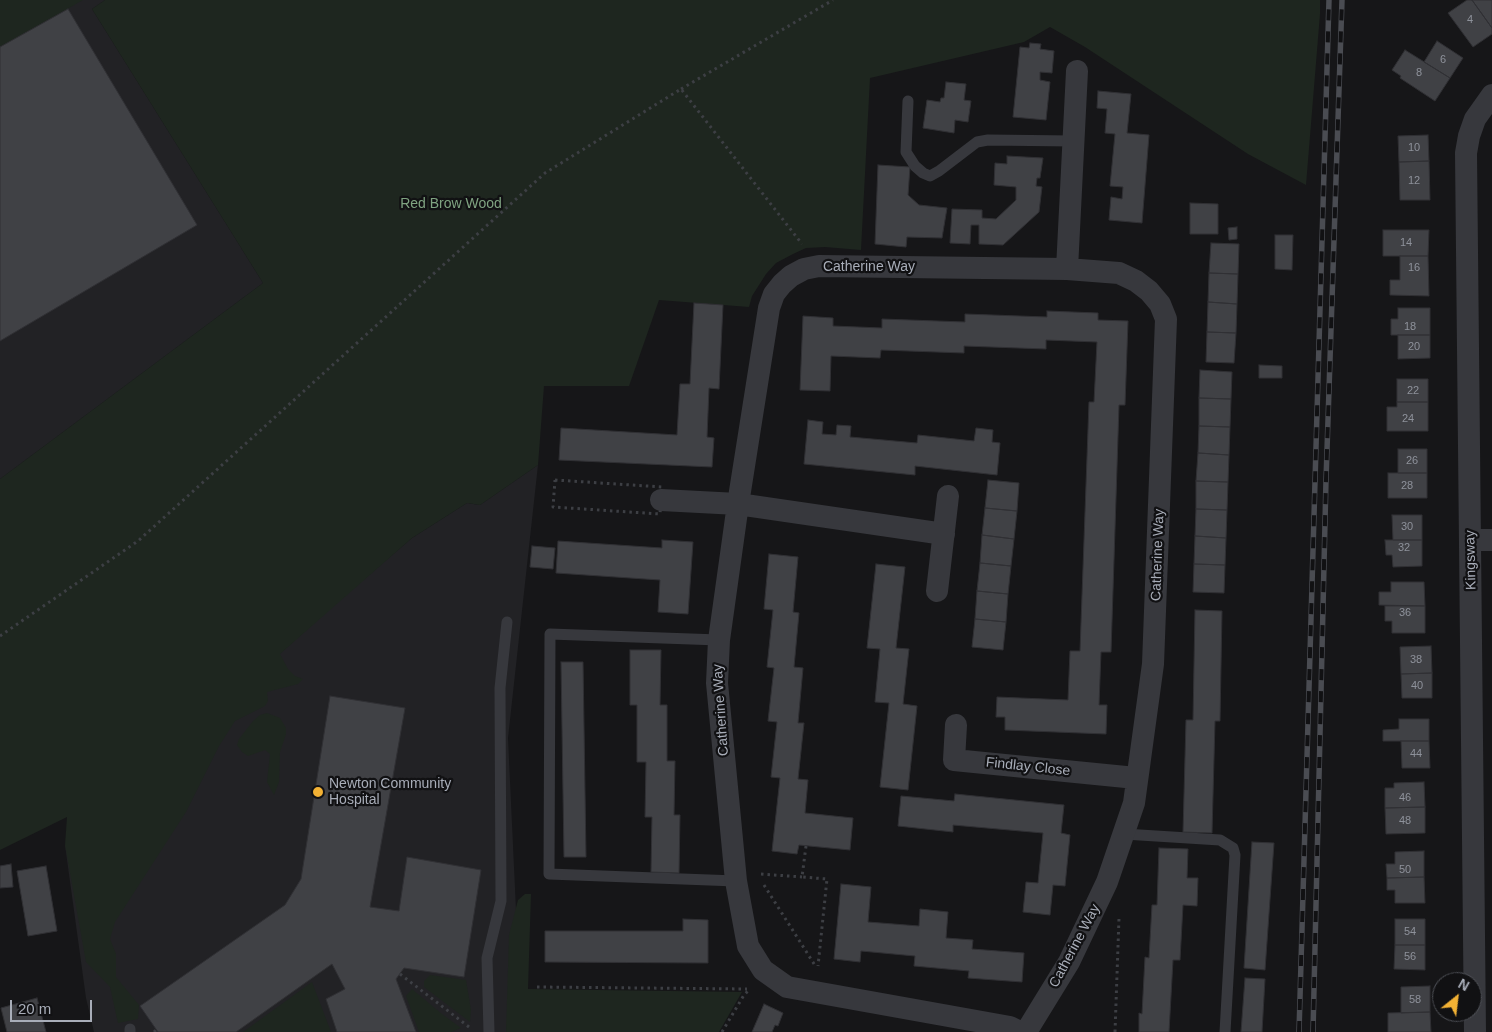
<!DOCTYPE html>
<style>
body{margin:0}
#map{position:relative;width:1492px;height:1032px;overflow:hidden;background:#161618;font-family:Helvetica,sans-serif}
canvas{display:block}
.north{position:absolute;left:1432px;top:972px;width:50px;height:50px;box-sizing:border-box;background:#111113;border:1px solid #4d4f55;border-radius:50%;rotate:29deg;font-size:14px;font-weight:700;line-height:20px;text-align:center;color:#a8adb8}
.north::after{content:'';display:block;margin:auto;width:18px;height:22px;background:#f2b134;clip-path:polygon(50% 0,100% 100%,50% 72%,0 100%)}
.scale{position:absolute;left:10px;top:1000px;width:82px;height:22px;box-sizing:border-box;border:2px solid #a8adb8;border-top:0;padding-left:6px;font-size:15px;line-height:18px;white-space:nowrap;color:#a8adb8;-webkit-text-stroke:4px #111113;paint-order:stroke}
</style>
<div id="map">
<canvas width="1492" height="1032"></canvas>
<div class="north">N</div>
<div class="scale">20 m</div>
</div>
<script>
const ctx = document.querySelector('canvas').getContext('2d');
ctx.lineJoin = 'round';
function fill(path, color) {
  ctx.fillStyle = color;
  ctx.fill(path, 'evenodd');
}
function toPath(rows) {
  const path = new Path2D();
  for (const r of rows) {
    path.moveTo(r[0], r[1]);
    for (let i = 2; i < r.length; i += 2) path.lineTo(r[i], r[i + 1]);
  }
  return path;
}
function strokePath(path, color, width, dash) {
  ctx.strokeStyle = color;
  ctx.lineWidth = width;
  ctx.lineCap = dash ? 'butt' : 'round';
  ctx.setLineDash(dash || []);
  ctx.stroke(path);
}
function write(font, color, halo, rows, align = 'center') {
  ctx.font = font + ' Helvetica,sans-serif';
  ctx.lineWidth = 4.5;
  ctx.setLineDash([]);
  ctx.textBaseline = 'middle';
  ctx.strokeStyle = halo;
  ctx.fillStyle = color;
  for (const [text, x, y, turn = 0] of rows) {
    ctx.save();
    ctx.translate(x, y);
    ctx.rotate((+turn || 0) * Math.PI / 180);
    ctx.textAlign = isNaN(turn) ? turn : align;
    if (halo) ctx.strokeText(text, 0, 0);
    ctx.fillText(text, 0, 0);
    ctx.restore();
  }
}
fill(toPath([
 [0,0,105,0,92,9,263,283,0,479],
 [538,465,508,738,520,996,519,1032,94,1032,86,998,65,845,341,599,412,538,467,503,480,505]
]), '#222225');
fill(toPath([
 [0,0,83,0,0,47],
 [105,0,1320,0,1320,14,1306,185,1248,154,1085,47,1050,27,1024,42,870,78,861,250,825,247,806,248,793,254,776,263,766,274,752,296,749,307,659,300,629,386,544,386,538,465,480,505,467,503,412,538,280,654,288,669,295,676,303,679,298,684,267,692,268,701,265,706,235,721,219,746,186,812,115,922,110,939,116,954,116,977,139,1005,138,1019,118,1023,110,987,86,962,65,845,67,817,0,850,0,479,263,283,92,9],
 [267,713,280,718,286,728,286,734,280,752,279,782,274,795,267,782,270,754,265,750,248,756,242,752,237,745,239,739,253,721,260,715],
 [525,894,531,894,528,989,742,992,719,1032,506,1032,509,935,518,900],
 [430,975,466,980,471,1010,470,1022,424,987,424,981],
 [312,982,331,1032,243,1032],
 [412,989,442,1014,461,1028,451,1032,419,1032,406,996]
]), '#1e261f');
const building = toPath([
 [1467,0,1472,0,1492,28,1492,34,1473,47,1448,13,1467,0],
 [1472,0,1492,0,1492,28,1472,0],
 [68,9,197,225,0,341,0,47,68,9],
 [1437,41,1463,58,1450,78,1424,62,1437,41],
 [1030,43,1041,44,1040,49,1054,51,1052,73,1040,72,1040,80,1050,82,1046,120,1013,117,1020,47,1029,48,1030,43],
 [1405,50,1450,78,1435,101,1400,78,1401,76,1392,70,1405,50],
 [946,82,966,84,964,100,971,101,968,122,955,120,954,133,923,128,927,100,940,102,941,98,944,98,946,82],
 [1098,91,1131,94,1127,133,1149,135,1142,223,1109,220,1111,197,1122,199,1123,187,1110,186,1115,134,1105,133,1107,109,1097,108,1098,91],
 [1428,135,1429,161,1399,162,1398,136,1428,135],
 [1007,156,1043,158,1040,178,1037,178,1036,186,1042,187,1039,212,1003,245,979,244,979,225,971,225,970,244,950,243,952,209,982,210,982,218,996,219,1016,200,1016,187,994,185,995,163,1007,164,1007,156],
 [1429,161,1430,200,1400,200,1399,162,1429,161],
 [878,165,910,167,908,195,919,205,947,208,942,238,907,237,906,247,875,244,878,165],
 [1190,203,1218,204,1218,234,1190,234,1190,203],
 [1237,227,1237,239,1229,240,1228,228,1237,227],
 [1383,230,1429,230,1428,256,1383,256,1383,230],
 [1275,235,1293,235,1292,270,1275,269,1275,235],
 [1211,243,1239,244,1238,274,1209,273,1211,243],
 [1400,256,1428,256,1429,296,1390,295,1390,280,1400,280,1400,256],
 [1209,273,1238,274,1237,304,1208,302,1209,273],
 [1208,302,1237,304,1236,333,1207,332,1208,302],
 [694,303,723,305,719,389,709,388,707,437,714,438,712,467,559,460,561,428,677,435,680,384,690,384,694,303],
 [1398,308,1430,308,1430,335,1391,335,1391,319,1398,319,1398,308],
 [1047,311,1098,313,1098,320,1128,321,1125,405,1119,405,1111,652,1101,652,1099,705,1107,705,1106,734,1005,730,1005,717,996,717,997,697,1068,700,1070,651,1080,651,1089,402,1094,402,1097,342,1046,340,1046,349,964,346,964,353,881,350,880,358,831,356,830,391,800,390,803,316,833,318,833,326,882,328,882,319,965,322,965,314,1047,317,1047,311],
 [1207,332,1236,333,1234,363,1206,362,1207,332],
 [1398,335,1430,335,1430,358,1398,359,1398,335],
 [1259,365,1282,366,1282,378,1259,378,1259,365],
 [1200,370,1232,372,1231,399,1199,398,1200,370],
 [1397,379,1428,379,1428,402,1397,402,1397,379],
 [1199,398,1231,399,1230,427,1199,426,1199,398],
 [1397,402,1428,402,1428,431,1387,431,1387,407,1397,407,1397,402],
 [808,420,823,422,822,434,836,435,837,425,851,426,850,437,917,443,918,435,974,441,976,428,993,430,992,442,1000,443,997,475,915,466,915,475,804,464,808,420],
 [1199,426,1230,427,1229,455,1198,453,1199,426],
 [1398,449,1427,449,1427,473,1398,473,1398,449],
 [1198,453,1229,455,1228,482,1196,481,1198,453],
 [1388,473,1427,473,1427,498,1388,498,1388,473],
 [988,480,1019,483,1017,511,985,508,988,480],
 [1196,481,1228,482,1227,510,1196,509,1196,481],
 [985,508,1017,511,1014,539,982,535,985,508],
 [1196,509,1227,510,1226,538,1195,536,1196,509],
 [1392,515,1422,515,1422,540,1393,540,1392,515],
 [982,535,1014,539,1011,566,980,563,982,535],
 [1195,536,1226,538,1225,565,1194,564,1195,536],
 [662,540,693,542,688,614,658,612,660,580,556,573,558,541,662,548,662,540],
 [1385,540,1422,540,1422,566,1393,567,1392,555,1386,555,1385,540],
 [532,546,555,548,553,569,530,567,532,546],
 [769,554,798,557,793,612,799,613,794,667,803,668,798,723,804,723,798,779,808,780,805,813,853,818,850,850,799,845,797,854,772,851,780,778,771,777,777,722,768,721,774,668,767,667,773,610,764,609,769,554],
 [980,563,1011,566,1008,594,977,591,980,563],
 [876,564,905,567,896,648,909,649,903,704,917,706,908,790,880,787,889,703,875,702,880,649,867,648,876,564],
 [1194,564,1225,565,1224,593,1193,592,1194,564],
 [1391,582,1424,582,1425,606,1379,605,1379,592,1391,592,1391,582],
 [977,591,1008,594,1006,622,975,619,977,591],
 [1385,606,1425,606,1425,633,1392,633,1392,621,1385,621,1385,606],
 [1195,610,1222,611,1220,721,1215,721,1212,833,1183,832,1186,720,1193,720,1195,610],
 [975,619,1006,622,1003,650,972,647,975,619],
 [1431,646,1432,673,1401,674,1400,647,1431,646],
 [630,650,661,650,660,705,667,705,667,761,675,761,674,815,680,815,679,873,651,872,652,817,645,817,646,762,637,762,637,705,630,705,630,650],
 [561,662,583,662,586,857,564,857,561,662],
 [1432,673,1432,698,1402,698,1401,674,1432,673],
 [330,696,405,708,370,907,399,911,407,857,481,870,464,977,404,968,396,979,416,1032,337,1032,326,999,345,989,332,964,236,1032,158,1032,140,1006,285,905,301,879,330,696],
 [1399,719,1429,719,1429,741,1383,741,1383,730,1399,729,1399,719],
 [1401,741,1429,741,1430,768,1402,768,1401,741],
 [1424,782,1425,807,1385,808,1385,788,1394,788,1394,783,1424,782],
 [955,794,1064,805,1061,833,1070,835,1065,886,1053,885,1050,915,1023,912,1026,882,1038,883,1043,833,953,825,953,832,898,826,901,796,954,801,955,794],
 [1425,807,1425,833,1386,834,1385,808,1425,807],
 [1252,842,1274,843,1265,970,1244,968,1252,842],
 [1159,848,1188,849,1187,878,1198,878,1197,906,1183,905,1180,960,1173,960,1169,1032,1139,1032,1139,1013,1142,1014,1145,957,1149,958,1152,905,1157,905,1159,848],
 [1424,851,1424,877,1387,878,1386,864,1395,864,1395,852,1424,851],
 [11,864,13,887,0,888,0,866,11,864],
 [46,866,57,931,28,936,17,871,46,866],
 [1424,877,1425,903,1395,903,1395,890,1387,890,1387,878,1424,877],
 [841,884,871,887,868,922,919,926,920,909,948,912,946,938,973,940,972,949,1024,953,1022,982,968,978,969,971,914,966,915,956,861,951,860,962,834,959,841,884],
 [683,919,708,920,708,963,545,962,545,931,683,931,683,919],
 [1395,919,1425,919,1425,945,1395,945,1395,919],
 [1395,945,1425,945,1425,970,1394,969,1395,945],
 [1245,978,1265,979,1262,1032,1241,1032,1245,978],
 [1430,986,1430,1012,1401,1013,1401,987,1430,986],
 [37,998,46,1032,7,1032,1,1008,37,998],
 [764,1004,783,1013,778,1026,775,1025,772,1032,752,1032,764,1004],
 [1430,1012,1431,1032,1388,1032,1388,1013,1430,1012]
]);
fill(building, '#404145');
strokePath(building, '#303034', 1);
strokePath(toPath([
 [681,89,833,0],
 [555,480,662,487,660,514,553,507,555,480],
 [0,636,138,541,545,173,681,89,802,244],
 [806,846,802,877,827,879,818,966],
 [761,874,802,877],
 [764,885,816,967],
 [400,974,469,1027],
 [537,987,747,989],
 [154,1032,156,1030],
 [722,1032,744,995,749,990],
 [1115,1032,1119,918]
]), '#3d3f44', 3, [2.5, 4]);
strokePath(toPath([
 [908,101,906,152,915,166,923,173,930,176,939,171,977,142,988,140,1073,141],
 [719,640,550,634,549,874,736,881],
 [1124,834,1220,840,1233,848,1235,855,1225,1032],
 [130,1029,130,1032],
 [489,1032,487,958,501,901,500,688,507,622]
]), '#37383d', 11);
strokePath(toPath([
 [1067,269,1077,71],
 [661,500,738,504,944,534],
 [1471,540,1492,540],
 [937,591,948,496],
 [956,725,954,760,1136,778],
 [1020,1032,1010,1027,787,987,763,970,748,946,736,881,717,683,719,640,738,504,769,308,774,294,782,284,791,276,804,269,819,266,1067,269,1119,273,1136,281,1149,291,1160,304,1166,319,1153,664,1134,803,1107,882,1069,962,1026,1032],
 [1475,1032,1466,153,1469,136,1475,119,1492,95]
]), '#37383d', 22);
const rail = toPath([
 [1299,1032,1329,0],
 [1313,1032,1326,480,1342,0]
]);
strokePath(rail, '#4a4c52', 5.5);
strokePath(rail, '#111113', 4, [11]);
for (const [x, y, r, color] of [
 [318,792,6,"#f2b134"]
]) {
  const dot = new Path2D();
  dot.arc(x, y, r, 0, 2 * Math.PI);
  ctx.fillStyle = color;
  ctx.fill(dot);
  strokePath(dot, '#111113', 2);
}
write('11px', '#8e929b', null, [
 ["4",1470,20],
 ["6",1443,60],
 ["8",1419,73],
 ["10",1414,148],
 ["12",1414,181],
 ["14",1406,243],
 ["16",1414,268],
 ["18",1410,327],
 ["20",1414,347],
 ["22",1413,391],
 ["24",1408,419],
 ["26",1412,461],
 ["28",1407,486],
 ["30",1407,527],
 ["32",1404,548],
 ["36",1405,613],
 ["38",1416,660],
 ["40",1417,686],
 ["44",1416,754],
 ["46",1405,798],
 ["48",1405,821],
 ["50",1405,870],
 ["54",1410,932],
 ["56",1410,957],
 ["58",1415,1000]
]);
write('14px', '#7fa381', '#111113', [
 ["Red Brow Wood",451,204]
]);
write('14px', '#a8adb8', '#111113', [
 ["Catherine Way",869,267],
 ["Catherine Way",1158,555,-88],
 ["Kingsway",1471,560,-91],
 ["Catherine Way",721,710,-94],
 ["Findlay Close",1028,767,6],
 ["Catherine Way",1075,946,-62]
]);
write('14px', '#a8adb8', '#111113', [
 ["Newton Community",329,784],
 ["Hospital",329,800]
], 'left');
</script>
